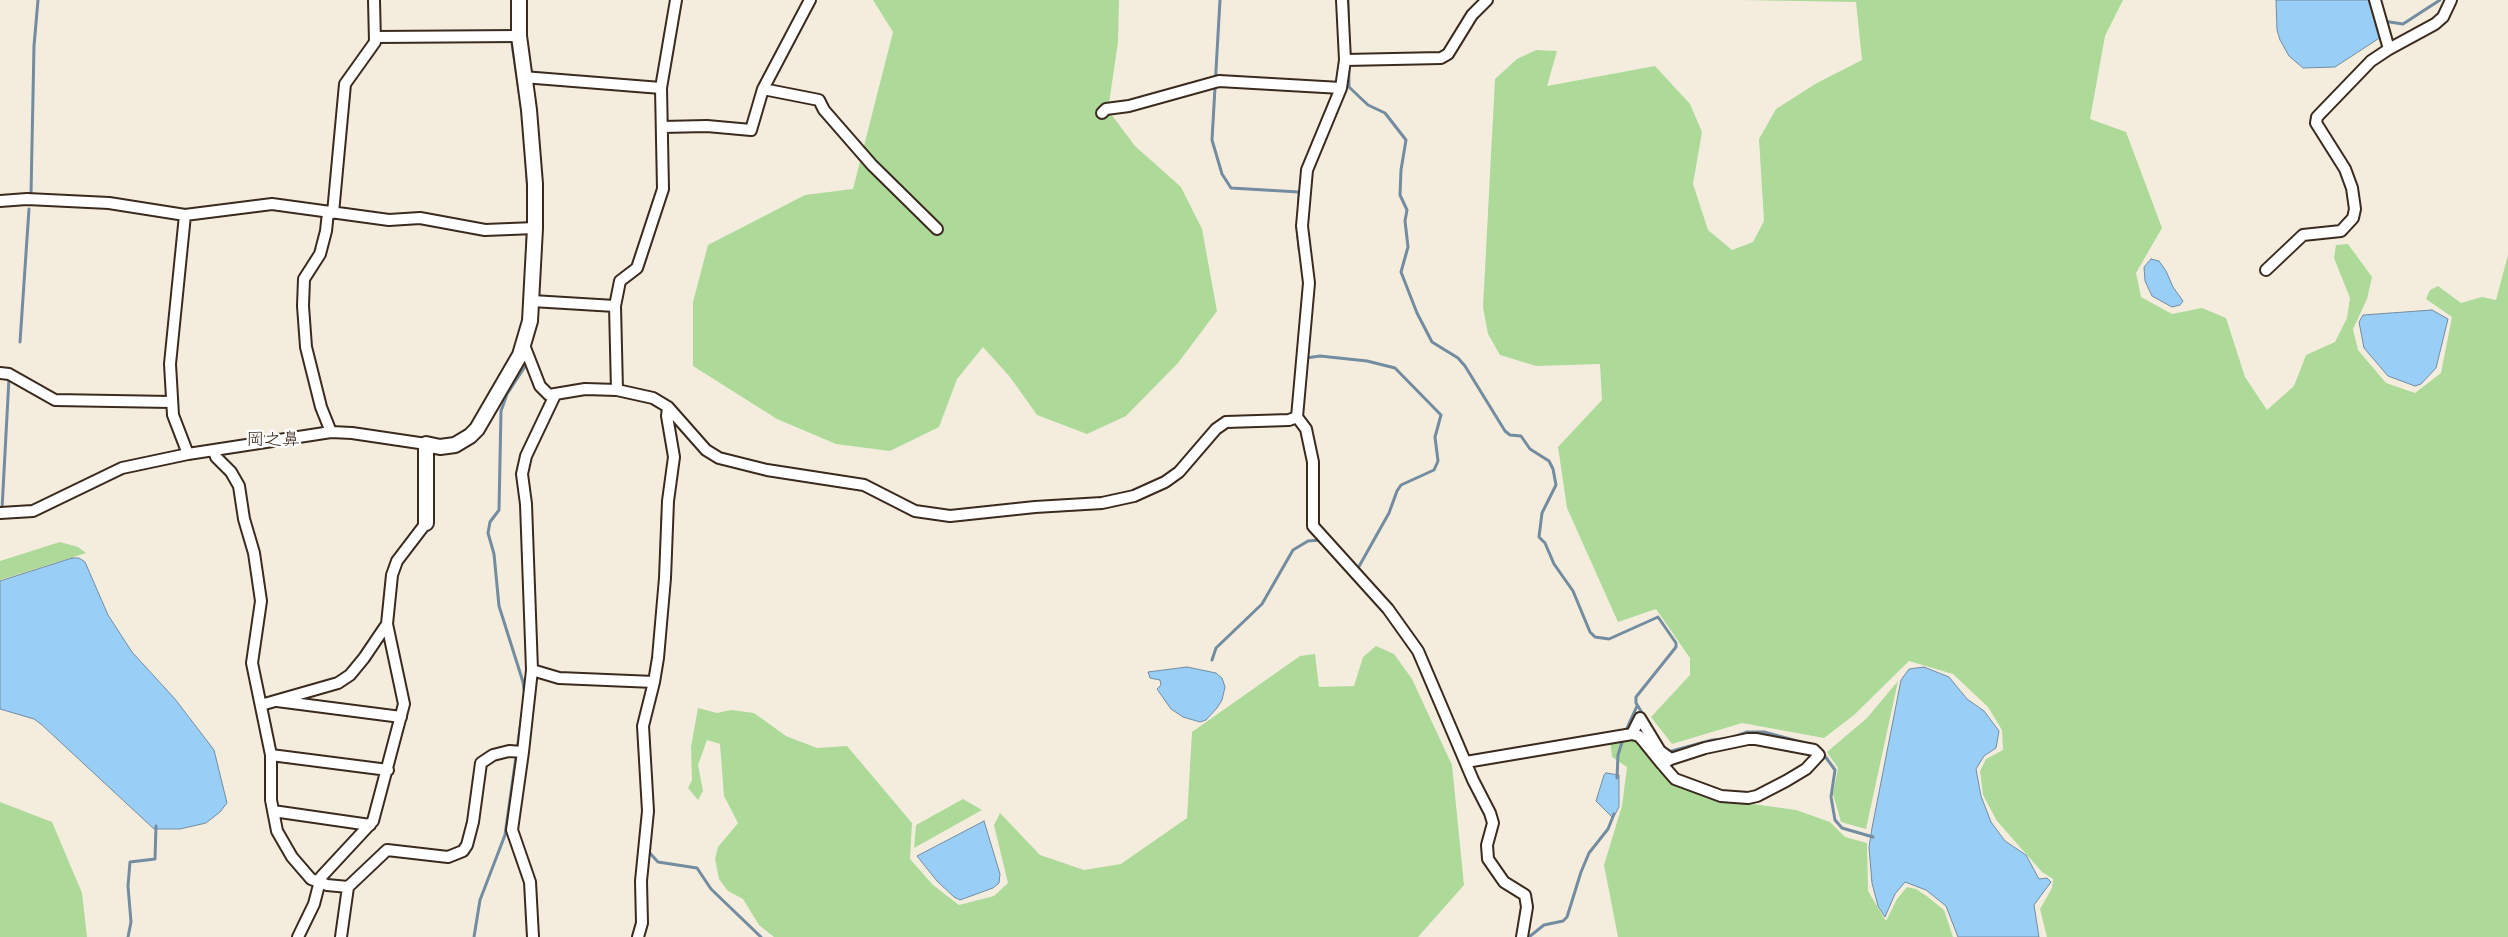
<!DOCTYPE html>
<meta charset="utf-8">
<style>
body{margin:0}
canvas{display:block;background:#f4edde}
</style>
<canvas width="2508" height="937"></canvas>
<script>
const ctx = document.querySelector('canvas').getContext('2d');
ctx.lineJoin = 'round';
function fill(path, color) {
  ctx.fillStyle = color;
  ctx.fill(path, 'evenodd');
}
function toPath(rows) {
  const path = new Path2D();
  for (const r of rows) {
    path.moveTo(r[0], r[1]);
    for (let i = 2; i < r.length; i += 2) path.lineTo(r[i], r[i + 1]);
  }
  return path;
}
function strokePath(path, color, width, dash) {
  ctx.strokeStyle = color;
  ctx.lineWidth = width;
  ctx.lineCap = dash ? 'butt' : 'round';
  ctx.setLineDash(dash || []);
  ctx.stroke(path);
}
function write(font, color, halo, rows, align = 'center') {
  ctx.font = font + ' Dekko,"Klee One",sans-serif';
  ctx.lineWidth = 4.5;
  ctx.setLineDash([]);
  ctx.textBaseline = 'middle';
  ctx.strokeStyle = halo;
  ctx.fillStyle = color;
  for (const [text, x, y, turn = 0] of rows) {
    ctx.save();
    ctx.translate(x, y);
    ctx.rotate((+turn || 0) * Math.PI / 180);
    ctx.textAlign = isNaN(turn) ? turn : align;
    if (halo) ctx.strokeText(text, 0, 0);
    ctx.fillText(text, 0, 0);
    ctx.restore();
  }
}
fill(toPath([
 [873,0,1119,0,1118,42,1108,110,1135,146,1181,187,1202,229,1217,311,1178,363,1126,416,1087,434,1037,415,1010,377,983,347,957,379,939,427,890,451,836,444,777,419,693,366,693,302,708,245,805,195,853,189,893,32],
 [1741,0,2123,0,2105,36,2090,119,2126,132,2162,228,2136,273,2141,297,2172,314,2202,308,2226,318,2245,377,2267,410,2294,386,2306,355,2335,342,2347,318,2350,298,2334,258,2336,245,2348,244,2372,277,2367,299,2353,329,2358,350,2386,383,2415,393,2441,373,2452,317,2426,299,2430,290,2438,286,2461,303,2482,297,2496,300,2508,255,2508,937,2047,937,2040,909,2052,888,2053,879,2042,872,1997,821,1983,795,1980,771,1986,759,2003,750,2002,730,1988,707,1953,674,1909,661,1854,715,1824,738,1742,723,1672,744,1651,717,1690,675,1690,658,1656,609,1618,622,1567,508,1558,447,1602,400,1600,364,1536,366,1500,355,1488,334,1483,307,1495,79,1517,59,1536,50,1557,51,1547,86,1655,66,1690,104,1702,132,1693,184,1708,230,1732,250,1753,242,1764,221,1759,139,1776,109,1817,83,1862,60,1856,2],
 [60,542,78,547,86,553,0,580,0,561],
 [1376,646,1394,654,1412,679,1452,765,1464,885,1418,937,774,937,759,925,743,899,728,891,719,879,715,859,718,847,738,823,724,796,720,744,707,740,698,765,703,791,698,800,688,788,692,780,691,747,698,708,717,713,731,710,754,713,786,736,817,748,847,746,912,823,910,859,933,885,959,905,994,896,1008,883,994,825,1000,813,1040,855,1084,870,1121,864,1187,818,1192,732,1300,656,1315,654,1319,687,1354,686,1363,657],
 [1898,681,1866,829,1841,822,1833,794,1838,768,1827,752,1867,718],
 [1637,739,1677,786,1724,800,1796,810,1830,822,1845,837,1867,843,1868,891,1886,921,1897,899,1907,887,1916,889,1928,897,1944,910,1953,937,1618,937,1604,865,1622,806,1627,767,1612,757,1610,742],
 [963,799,982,810,914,848,916,825],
 [0,802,52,822,82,893,87,937,0,937]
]), '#adda99');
const water = toPath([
 [2276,0,2371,0,2381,37,2335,67,2303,68,2289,56,2280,40,2277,30,2276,0],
 [2151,259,2159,261,2166,271,2173,287,2183,301,2180,305,2172,307,2152,296,2145,281,2144,267,2151,259],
 [2432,310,2448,319,2436,368,2421,384,2415,386,2388,376,2364,348,2359,322,2363,315,2432,310],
 [72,558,79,558,85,562,108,615,132,652,175,699,214,750,227,803,220,812,206,823,180,829,154,829,42,725,34,719,0,709,0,581,72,558],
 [1187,667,1216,673,1222,678,1225,687,1222,700,1217,708,1206,720,1200,722,1183,717,1171,709,1157,689,1161,685,1160,680,1150,678,1148,672,1187,667],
 [1924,667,1949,677,1967,699,1984,711,1999,731,1996,748,1984,756,1976,769,1981,796,1991,822,2005,841,2026,855,2039,879,2047,878,2051,882,2034,905,2039,937,1958,937,1946,906,1926,890,1905,882,1895,894,1885,917,1878,906,1872,883,1869,847,1872,828,1901,680,1909,669,1924,667],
 [1606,773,1619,775,1619,807,1613,818,1596,801,1604,775,1606,773],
 [984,821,1000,874,999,883,993,888,960,900,954,897,937,881,917,856,984,821]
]);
fill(water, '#99cef7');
strokePath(water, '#738ca0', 1);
strokePath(toPath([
 [1220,0,1212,140,1222,174,1231,188,1299,192,1298,219],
 [1348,0,1349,87,1368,105,1385,113,1406,140,1401,170,1400,195,1407,210,1405,221,1408,247,1401,272,1417,313,1432,342,1458,358,1465,366,1505,431,1510,435,1521,436,1530,449,1549,461,1553,469,1556,485,1542,513,1539,537,1545,543,1554,564,1573,591,1590,632,1595,637,1609,639,1658,617,1676,643,1676,647,1636,697,1636,703,1644,716],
 [512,3,512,44,522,111],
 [2383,21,2403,24,2440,0],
 [526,159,528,195],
 [31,194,34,46,38,0],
 [1297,225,1299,249],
 [527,248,528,202],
 [20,342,29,209],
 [1306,355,1306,358,1320,356,1367,361,1395,368,1441,415,1435,437,1438,461,1434,470,1401,485,1397,491,1389,513,1357,570],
 [525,360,526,365,507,394,501,411,499,510,490,522,488,533,494,554,499,606,523,682,525,696],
 [609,394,632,398],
 [2,509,9,378],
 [661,556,662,517],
 [1212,660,1216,648,1262,604,1293,550,1308,541,1321,540],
 [638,725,646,693],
 [1627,728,1637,706],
 [1731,738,1747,732,1764,732,1816,746],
 [1668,752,1712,740,1724,739],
 [1822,752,1835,770,1831,797,1835,820,1842,828,1873,837],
 [1617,778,1618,755,1623,739],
 [648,851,658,862,697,868,711,889,761,937],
 [128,937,131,922,128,886,130,862,155,859,156,826],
 [474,937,480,900,505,835,522,714],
 [1529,937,1544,925,1563,921,1567,917,1581,872,1589,853,1608,829,1614,814]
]), '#738ca0', 3);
const street = toPath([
 [2375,0,2389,49],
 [376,37,519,36],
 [1345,60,1441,58,1448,54,1472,15,1487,0],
 [523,77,661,88],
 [763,89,810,0],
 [1102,113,1106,109,1129,106,1219,81,1341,88],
 [662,127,707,126,751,130,763,89,819,100,824,110,872,165,937,229],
 [0,201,27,199,109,203,185,215,272,204,389,220,420,218,485,230,535,228],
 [328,212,326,231,320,254,304,279,303,306,306,347,321,407,331,432],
 [333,213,345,84,375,42,374,0],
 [185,215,170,364,173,415,188,454],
 [2266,270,2303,235,2341,231,2353,218,2355,209,2352,188,2345,169,2316,123,2317,117,2371,61,2389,49,2435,24,2443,17,2451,0],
 [532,301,615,306],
 [524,345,540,386,549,395,585,389,617,390,653,398,668,407,706,450,719,458,767,470,864,485,915,511,950,516,1035,507,1102,503,1134,496,1165,482,1179,472,1216,429,1226,422,1289,420,1297,417],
 [0,373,9,374,55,400,171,402],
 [617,390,615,306,620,281,637,268,663,189,661,88,676,0],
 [1297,417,1306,429,1313,462,1313,526,1388,609,1418,651,1473,780,1490,813,1493,823,1487,845,1488,859,1504,882,1525,895,1527,907,1522,937],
 [1297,417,1309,283,1302,226,1307,170,1341,88,1345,60,1342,0],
 [214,451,216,457,231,472,239,486,244,519,254,553,261,601,252,663,271,755,271,800,277,831,292,857,311,879,327,885,348,887,341,937],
 [0,513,33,511,122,468,188,454,331,432,352,433,426,444],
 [532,670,526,504,522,474,526,456,555,395],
 [277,701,401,717],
 [261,705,338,683,350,675,364,658,387,624],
 [1632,734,1640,718,1660,751,1671,759],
 [523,752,532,670,559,678,654,682],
 [271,755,388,770],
 [1466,762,1632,734,1639,736,1645,743,1662,764,1668,771,1675,779,1721,796,1748,798,1757,796,1786,781,1806,769,1819,755,1814,750,1756,739,1748,739,1705,748,1671,759,1662,764],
 [273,811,370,825],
 [348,887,387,850,448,857,463,851,467,845,473,822,481,763,493,755,509,751,523,752,512,830,530,882,533,937],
 [298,937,314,904,321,877,373,821,404,704,387,624,392,575,397,561,426,523],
 [638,937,642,923,641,881,648,811,643,726,654,682,658,658,665,578,668,501,674,457,667,416,668,407]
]);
const secondary = toPath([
 [426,523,426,444,440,447,455,445,470,436,477,429,520,355,530,321,535,228,535,184,529,110,519,36,519,0]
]);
strokePath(street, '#3b2a1e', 14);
strokePath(secondary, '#3b2a1e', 18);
strokePath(street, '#fff', 10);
strokePath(secondary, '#fff', 14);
write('18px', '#3b2a1e', '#fff', [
 ["岡之鼻",273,443]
]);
</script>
